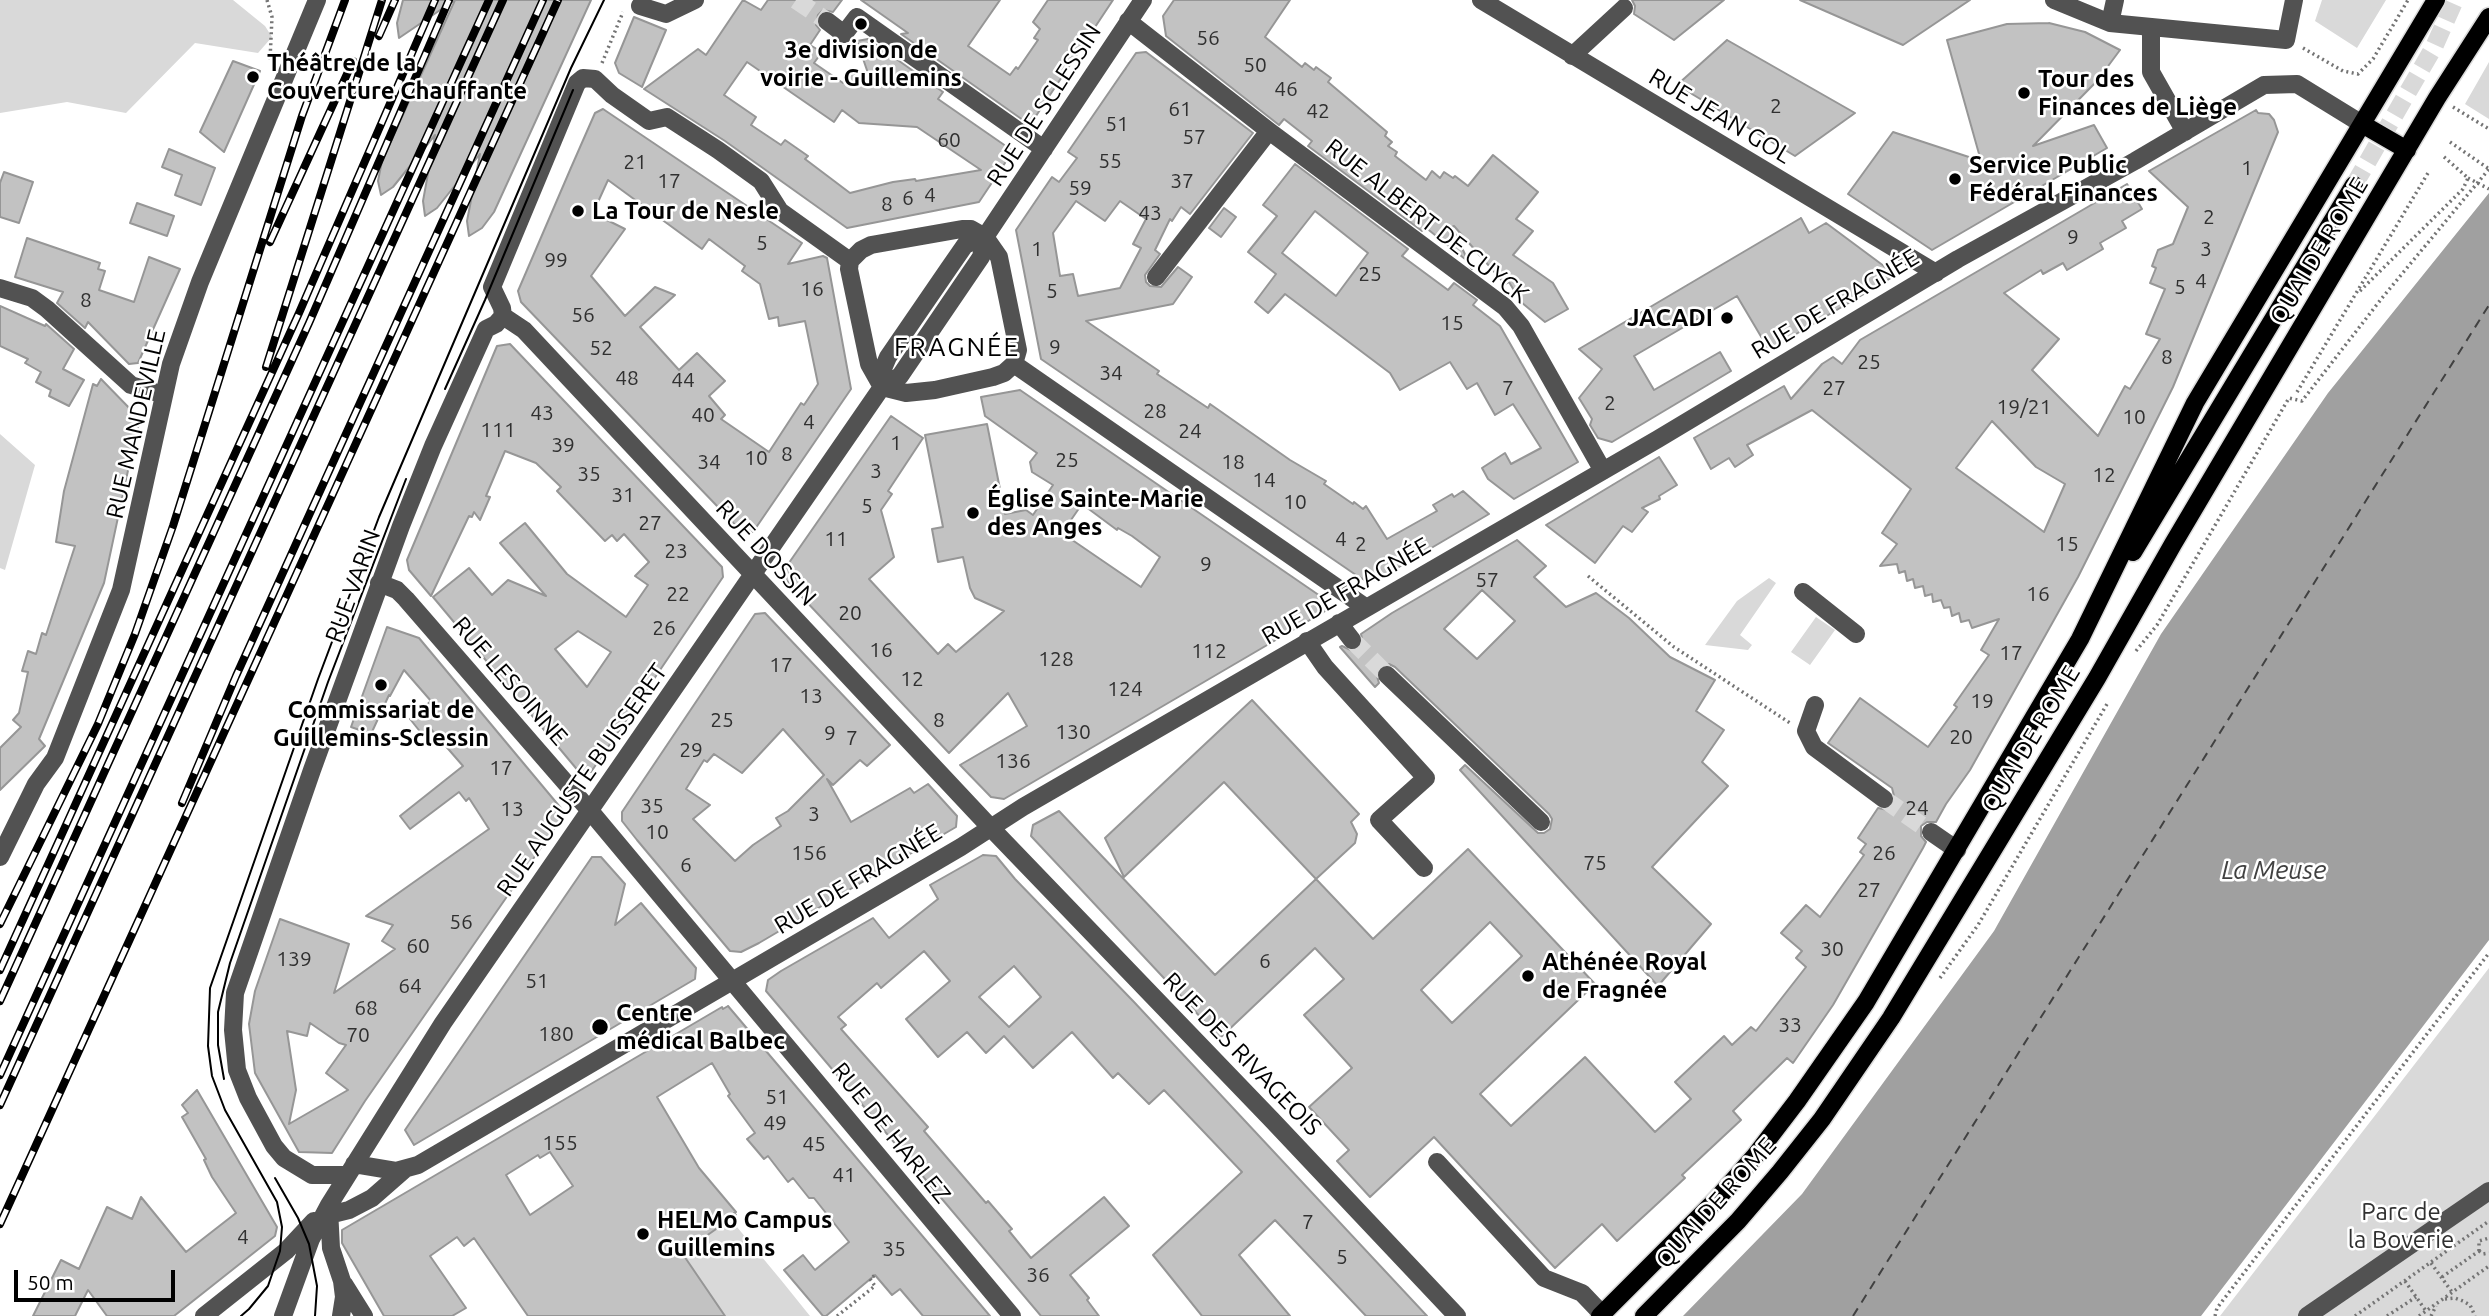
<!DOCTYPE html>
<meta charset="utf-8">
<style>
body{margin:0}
#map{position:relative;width:2489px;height:1316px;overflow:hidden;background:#fff;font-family:Ubuntu,sans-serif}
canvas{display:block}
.scale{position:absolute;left:14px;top:1270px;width:161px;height:32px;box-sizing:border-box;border:4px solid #000;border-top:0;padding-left:9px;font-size:21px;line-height:24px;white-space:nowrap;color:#000;-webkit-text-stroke:5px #fff;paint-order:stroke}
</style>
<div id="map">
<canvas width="2489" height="1316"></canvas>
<div class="scale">50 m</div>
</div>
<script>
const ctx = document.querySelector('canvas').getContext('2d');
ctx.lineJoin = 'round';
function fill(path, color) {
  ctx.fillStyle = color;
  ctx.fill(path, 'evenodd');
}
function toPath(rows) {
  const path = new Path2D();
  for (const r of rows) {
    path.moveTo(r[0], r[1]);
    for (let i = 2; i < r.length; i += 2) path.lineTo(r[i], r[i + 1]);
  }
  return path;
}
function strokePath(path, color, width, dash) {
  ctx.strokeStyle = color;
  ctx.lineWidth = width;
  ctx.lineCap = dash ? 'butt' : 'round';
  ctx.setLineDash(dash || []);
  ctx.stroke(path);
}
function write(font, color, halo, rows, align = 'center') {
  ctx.font = font + ' Ubuntu,sans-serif';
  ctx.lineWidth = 5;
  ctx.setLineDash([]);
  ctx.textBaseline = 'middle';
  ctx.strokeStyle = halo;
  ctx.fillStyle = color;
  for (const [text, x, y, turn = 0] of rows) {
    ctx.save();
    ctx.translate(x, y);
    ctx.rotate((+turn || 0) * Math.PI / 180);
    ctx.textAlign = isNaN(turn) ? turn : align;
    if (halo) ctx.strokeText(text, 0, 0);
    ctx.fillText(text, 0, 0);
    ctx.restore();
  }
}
fill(toPath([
 [0,0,233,0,265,26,272,37,258,53,195,43,126,113,67,102,0,113],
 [2322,0,2386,0,2357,48,2315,21],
 [2489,62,2489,119,2465,104],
 [0,434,35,465,5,570,0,568],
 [1769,578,1776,583,1740,635,1752,645,1748,650,1705,645,1737,601],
 [1816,617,1835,630,1810,665,1791,652],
 [2489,968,2489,1316,2220,1316],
 [732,1221,781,1280,810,1316,725,1316,682,1253,718,1228,722,1222,726,1226]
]), '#d9d9d9');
fill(toPath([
 [2489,193,2489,940,2201,1316,1683,1316,1802,1194,1994,931,2161,634,2328,393]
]), '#a0a0a0');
strokePath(toPath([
 [1853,1316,2489,305]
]), '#414141', 2, [9, 7]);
const building = toPath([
 [403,0,591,0,494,212,482,228,469,236,467,221,480,154,437,208,425,216,423,201,435,135,393,187,381,195,378,181,382,161,455,0,399,38,397,23,403,0],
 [743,0,761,10,768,0,842,0,833,12,823,10,818,15,816,25,820,30,810,45,822,52,814,63,843,83,851,71,872,85,857,41,868,39,943,92,938,99,1013,151,979,202,847,228,725,141,644,89,698,49,706,55,743,0],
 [747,62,834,122,842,110,859,123,917,127,981,170,916,181,915,179,893,182,850,193,805,159,808,156,785,140,781,145,751,125,756,117,724,95,747,62],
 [861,0,1000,0,968,46,1010,75,1016,67,1018,69,1038,40,1034,38,1040,29,1033,22,1048,0,1113,0,1030,125,901,34,908,33,861,0],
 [1174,0,1290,0,1265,37,1302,67,1305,63,1314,70,1316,67,1331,78,1328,82,1387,132,1385,136,1392,142,1388,146,1397,152,1395,156,1426,180,1432,171,1440,178,1444,172,1453,178,1455,176,1468,186,1493,155,1538,192,1516,219,1533,231,1513,255,1553,283,1568,309,1545,322,1521,302,1509,282,1505,284,1454,226,1452,227,1472,269,1468,265,1470,263,1425,227,1422,231,1308,146,1312,141,1284,119,1279,125,1166,36,1163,16,1174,0],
 [1632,0,1724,0,1674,40,1634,14,1635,6,1632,0],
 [1800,0,1970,0,1903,45,1800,0],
 [634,17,666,30,642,87,619,73,615,63,634,17],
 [2049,23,2085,32,2120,50,2097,81,2033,146,2094,125,2107,148,1932,250,1848,194,1893,132,1981,161,1947,40,2007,24,2049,23],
 [1727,40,1855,113,1795,156,1677,85,1727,40],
 [1146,52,1253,133,1190,214,1181,207,1172,221,1170,219,1155,250,1160,254,1145,275,1146,282,1150,286,1161,287,1178,267,1192,277,1173,304,1086,321,1159,371,1157,374,1208,408,1210,404,1290,460,1326,481,1324,484,1353,504,1354,502,1363,509,1366,506,1387,539,1437,511,1433,505,1452,494,1454,497,1463,491,1489,514,1377,580,1366,581,1356,575,1041,359,1016,230,1052,177,1059,182,1077,158,1068,152,1136,53,1146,52],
 [1076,201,1105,221,1120,201,1146,219,1133,244,1141,248,1120,288,1078,296,1073,274,1060,276,1053,233,1076,201],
 [233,61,260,71,224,152,200,132,233,61],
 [603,109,802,243,788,264,823,256,827,258,851,389,753,532,742,532,521,302,518,291,570,170,595,113,603,109],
 [608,180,702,249,709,239,745,266,742,271,760,284,769,319,778,317,779,326,805,321,818,384,804,405,801,403,769,452,721,419,725,415,709,396,725,381,697,353,679,370,640,327,675,295,655,287,625,316,591,276,625,229,593,213,608,180],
 [2256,110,2258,113,2269,114,2274,120,2278,132,2173,387,2078,577,1970,770,1946,804,1936,822,1927,822,1921,826,1921,836,1926,842,1923,848,1833,1005,1793,1063,1787,1058,1733,1111,1741,1120,1682,1175,1685,1178,1617,1241,1602,1224,1555,1268,1434,1137,1370,1197,1337,1161,1349,1150,1309,1107,1352,1068,1304,1015,1344,979,1315,948,1220,1038,1031,836,1033,825,1059,811,1215,975,1316,879,1373,939,1468,849,1595,984,1480,1094,1511,1126,1585,1057,1655,1132,1691,1099,1675,1082,1724,1036,1732,1045,1751,1027,1756,1031,1806,967,1796,958,1802,951,1781,933,1806,905,1820,917,1864,855,1860,852,1866,844,1858,838,1878,808,1888,810,1893,805,1895,800,1892,788,1828,743,1860,698,1928,747,1957,707,1954,705,1989,655,1981,650,1999,619,1972,628,1969,620,1961,622,1959,613,1952,616,1950,607,1944,608,1941,600,1933,602,1932,594,1925,596,1923,586,1915,588,1913,579,1907,581,1905,571,1899,573,1897,564,1880,566,1897,544,1882,533,1911,489,1812,410,1747,445,1753,455,1735,467,1729,458,1711,469,1694,438,1784,386,1791,399,1822,364,1833,357,1842,364,1860,340,2127,184,2142,209,2122,221,2126,228,2100,243,2103,249,2067,270,2063,263,2043,274,2041,270,2004,293,2059,339,2032,370,2098,436,2125,386,2130,389,2160,339,2146,334,2165,289,2150,283,2156,268,2152,266,2158,250,2173,244,2188,207,2149,171,2256,110],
 [1992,421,2036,467,2065,484,2044,532,1956,468,1992,421],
 [1490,922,1522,956,1452,1023,1421,990,1490,922],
 [169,149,215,168,201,205,175,195,182,175,162,167,169,149],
 [1295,164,1408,249,1402,256,1448,290,1454,283,1477,300,1473,305,1500,326,1578,462,1514,499,1488,479,1482,468,1505,453,1511,464,1541,448,1513,404,1495,415,1477,383,1467,389,1450,362,1400,390,1390,373,1285,294,1268,313,1255,302,1276,274,1248,252,1277,216,1263,205,1295,164],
 [1315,211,1368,253,1336,296,1282,253,1315,211],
 [4,172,33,182,19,223,0,217,0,183,4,172],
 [137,203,174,216,167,236,130,223,137,203],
 [1224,208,1236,217,1221,237,1209,228,1224,208],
 [1801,218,1809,233,1826,223,1896,275,1769,350,1737,296,1634,356,1654,390,1720,352,1731,371,1612,442,1598,438,1590,425,1592,419,1579,398,1602,369,1579,349,1801,218],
 [27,238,100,263,98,269,105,271,99,290,134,302,149,257,180,269,138,363,129,364,88,322,85,328,57,303,63,292,15,277,27,238],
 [0,306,45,326,46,324,74,349,63,369,84,380,69,406,49,396,51,390,36,382,41,372,25,363,28,359,0,346,0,306],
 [510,344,722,567,723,577,591,772,580,773,433,597,469,568,492,595,508,580,546,596,500,543,525,523,567,574,626,617,648,585,635,576,649,562,624,534,617,541,612,535,605,541,557,491,561,487,536,463,505,451,486,496,490,497,480,520,474,512,472,517,469,516,431,596,409,570,407,560,497,346,510,344],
 [578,631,611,652,587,687,555,649,578,631],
 [101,379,136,415,139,425,129,446,133,447,104,583,39,739,45,746,0,790,0,748,21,727,13,720,19,713,28,672,22,671,28,651,36,654,42,633,46,635,75,546,56,542,64,491,93,384,97,386,101,379],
 [1020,390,1326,600,1327,610,1004,799,991,797,960,765,1027,726,1008,693,949,753,786,580,784,570,891,416,923,438,888,491,892,494,881,510,894,557,869,579,938,654,948,644,956,652,1004,611,975,598,970,588,963,557,938,562,932,529,943,527,925,435,987,424,1005,514,1026,510,1033,515,1053,485,1032,472,1030,462,1037,453,985,416,981,397,1020,390],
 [1082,504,1117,530,1118,528,1132,536,1160,557,1141,587,1062,533,1082,504],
 [1659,457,1677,485,1659,496,1660,499,1642,508,1648,512,1632,532,1623,526,1595,563,1546,525,1659,457],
 [1517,540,1546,566,1534,577,1566,607,1596,593,1629,618,1670,657,1715,680,1696,711,1724,730,1702,762,1728,786,1652,867,1711,924,1658,986,1460,770,1465,765,1538,833,1544,833,1550,829,1552,819,1549,814,1395,667,1389,664,1379,667,1376,673,1379,683,1375,687,1340,647,1342,646,1353,651,1358,649,1363,644,1361,634,1392,613,1517,540],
 [1482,590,1515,621,1477,659,1444,629,1482,590],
 [765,613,890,745,867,766,860,760,833,785,827,779,851,822,910,788,914,793,928,784,957,816,956,827,915,851,759,943,741,952,730,951,637,840,622,821,622,812,755,614,765,613],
 [783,729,824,775,788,811,776,818,781,826,753,845,735,861,693,819,710,805,686,789,704,760,707,762,714,754,742,773,783,729],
 [387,627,419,638,565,813,365,1101,332,1153,299,1152,255,1073,249,1024,255,991,280,919,349,944,334,993,395,949,382,941,393,925,366,916,489,829,469,798,466,801,459,792,410,829,400,816,463,766,430,728,422,734,410,719,431,701,404,670,390,696,389,695,371,734,351,727,387,627],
 [310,1023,339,1043,346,1045,326,1073,348,1090,289,1124,296,1090,287,1031,307,1036,310,1023],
 [1252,700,1359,814,1351,822,1357,834,1355,843,1316,879,1224,782,1124,877,1105,838,1252,700],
 [983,855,996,856,1015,879,1134,1002,1427,1316,1366,1316,1275,1220,1239,1255,1290,1316,1202,1316,1153,1255,1242,1172,1164,1090,1149,1104,1118,1073,1113,1078,1072,1032,1033,1068,1004,1036,986,1053,967,1032,938,1057,906,1019,950,981,924,951,881,988,877,983,838,1017,846,1025,841,1029,928,1127,924,1131,986,1203,988,1201,1012,1229,1009,1231,1031,1258,1104,1197,1129,1226,1070,1275,1089,1298,1087,1300,1099,1316,1041,1316,766,991,768,980,781,971,873,918,889,938,938,899,930,885,983,855],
 [1014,966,1041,997,1009,1027,979,997,1014,966],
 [592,857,601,857,625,884,615,925,641,903,696,968,695,979,414,1145,405,1130,592,857],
 [728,1006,990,1316,923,1316,900,1289,892,1295,875,1275,826,1316,823,1316,784,1270,803,1255,815,1270,849,1242,814,1198,809,1198,793,1178,788,1182,768,1156,764,1159,747,1139,755,1133,728,1096,730,1094,712,1063,657,1097,699,1168,736,1212,734,1213,736,1215,682,1253,725,1316,528,1316,474,1238,464,1246,457,1237,430,1256,466,1308,452,1316,384,1316,342,1243,342,1230,722,1007,723,1009,728,1006],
 [550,1152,573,1186,530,1215,506,1175,538,1155,540,1158,550,1152],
 [197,1090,277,1227,275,1236,174,1316,107,1316,88,1290,75,1316,33,1316,61,1260,79,1269,107,1207,132,1219,141,1197,186,1252,236,1213,212,1177,204,1160,206,1159,182,1117,188,1113,182,1105,197,1090]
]);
fill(building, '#c2c2c2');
strokePath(building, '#969696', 2);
strokePath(toPath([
 [796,0,827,21],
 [1352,640,1387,675],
 [1884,799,1931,832]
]), '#d9d9d9', 18, [18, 9]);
strokePath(toPath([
 [2354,185,2434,47,2455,0]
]), '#d9d9d9', 18, [18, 9]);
const major = toPath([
 [2362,124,2407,150],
 [2133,552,2354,185],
 [1600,1316,1716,1200,1755,1156,1797,1101,1866,1002,2080,639,2195,403,2436,0],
 [1644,1316,1738,1221,1780,1172,1822,1119,1891,1018,2097,678,2173,544,2437,98,2489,17]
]);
strokePath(major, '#dbdbdb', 21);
strokePath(toPath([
 [267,0,272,17,270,60],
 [2303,48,2343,71,2358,74,2373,59,2408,0],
 [602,63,623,12],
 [2453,107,2489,129],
 [2450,142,2489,169],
 [2360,291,2463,189,2468,178,2443,156],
 [2297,392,2428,173],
 [1588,576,1674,647,1790,723],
 [2136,651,2157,625,2289,398,2302,401,2382,298,2489,169],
 [1940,978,1978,925,2107,704],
 [2479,1251,2479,1241,2489,1238],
 [2479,1251,2483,1254,2489,1253],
 [2431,1263,2452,1292],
 [2442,1277,2479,1251],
 [2405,1281,2426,1311],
 [2445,1299,2455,1298,2463,1301,2470,1305,2475,1316],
 [837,1316,875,1286,870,1279,875,1275],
 [2215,1316,2217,1308,2489,953],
 [2355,1316,2489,1221],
 [2387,1316,2416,1297],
 [2419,1316,2489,1266],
 [2431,1316,2436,1306]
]), '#747474', 3.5, [2, 3.5]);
strokePath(toPath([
 [1481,0,1936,273],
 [2054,0,2110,23,2286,40,2294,0],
 [640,6,666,14,695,0],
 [827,21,844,34,857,17,1044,149],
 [1128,21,1269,131,1505,307,1521,326,1603,471],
 [2110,23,2115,0],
 [2151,27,2151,72,2185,132],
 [1572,56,1624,8],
 [962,229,971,229,985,237,999,257,1018,350,1014,364,1004,373,993,377,935,390,906,393,882,387,869,364,849,269,850,261,861,250,871,245,962,229],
 [1156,277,1269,131],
 [0,288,32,298,47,309,131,385,164,395],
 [503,316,524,330,990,827,1272,1120,1457,1316],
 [503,316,502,308,492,287,577,83,583,78,595,79,612,95,649,121,667,117,718,150,761,181,780,211,850,261],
 [1014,364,1365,607],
 [882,387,882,371,888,357,947,271,965,245,985,237],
 [379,583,397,590,406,599,591,812,1012,1316],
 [1803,592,1856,634],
 [1339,623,1352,640],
 [1307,641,1325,667,1426,778,1379,820,1424,868],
 [1387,675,1541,822],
 [1815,705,1806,731,1814,747,1884,799],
 [1931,832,1957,850],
 [0,857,36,784,55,758,121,590,171,364,200,282,317,0],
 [1437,1162,1544,1278,1582,1293,1602,1314],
 [354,1164,396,1171,418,1165,961,847,1023,807,1658,439,1958,259,2135,161,2264,85,2297,84,2362,124],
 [347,1175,312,1175,284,1158,274,1146,248,1098,237,1070,233,1030,235,993,312,770,401,526,433,446,486,329,496,324,503,316],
 [329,1209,331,1248,342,1281,344,1297,341,1316],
 [329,1215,349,1210,372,1198,404,1170],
 [344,1284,364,1316],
 [204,1316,286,1251,314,1221],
 [283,1316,311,1239,329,1205,443,1023,882,387,900,376,981,257,985,237,1143,0],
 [2307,1316,2489,1191]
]), '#525252', 18);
strokePath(major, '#000', 18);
strokePath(toPath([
 [445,389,485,300,573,90],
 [224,1079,218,1045,218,1012,230,963,328,682,406,479],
 [275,1178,298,1218,309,1244,317,1286,315,1316],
 [241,1316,249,1309,268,1286,280,1251,282,1227,277,1202,225,1110,212,1076,208,1046,210,988,318,679,379,517,571,68,604,0]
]), '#000', 2);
const rail = toPath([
 [379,36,395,0],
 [270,242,353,61],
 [266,367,382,0],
 [182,803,236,676,543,0],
 [0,924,98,724,135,634,173,526,302,116,345,0],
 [0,970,299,313,435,0],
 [0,1001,309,323,449,0],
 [0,1075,489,0],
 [0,1105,503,0],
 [0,1224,558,0]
]);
strokePath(rail, '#000', 8);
strokePath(rail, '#fff', 5, [16]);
strokePath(toPath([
 [2468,178,2489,189]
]), '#747474', 3.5, [2, 3.5]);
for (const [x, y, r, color] of [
 [861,24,7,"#000"],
 [253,77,7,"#000"],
 [2024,93,7,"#000"],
 [1955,179,7,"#000"],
 [578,211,7,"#000"],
 [1727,318,7,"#000"],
 [973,513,7,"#000"],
 [381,685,7,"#000"],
 [1528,976,7,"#000"],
 [600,1027,9,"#000"],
 [643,1234,7,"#000"]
]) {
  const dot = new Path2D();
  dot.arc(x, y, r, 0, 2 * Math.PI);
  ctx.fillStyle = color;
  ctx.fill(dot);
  strokePath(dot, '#fff', 2.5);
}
write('21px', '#303030', null, [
 ["56",1208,38],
 ["50",1255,65],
 ["46",1286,89],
 ["2",1776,106],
 ["61",1180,109],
 ["42",1318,111],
 ["51",1117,124],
 ["57",1194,137],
 ["60",949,140],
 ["55",1110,161],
 ["21",635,162],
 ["1",2247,168],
 ["17",669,181],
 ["37",1182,181],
 ["59",1080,188],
 ["4",930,195],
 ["6",908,198],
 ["8",887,204],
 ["43",1150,213],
 ["2",2209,217],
 ["9",2073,237],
 ["5",762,243],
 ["1",1037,249],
 ["3",2206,249],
 ["99",556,260],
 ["25",1370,274],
 ["4",2201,281],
 ["5",2180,287],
 ["16",812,289],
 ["5",1052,291],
 ["8",86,300],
 ["56",583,315],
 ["15",1452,323],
 ["9",1055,347],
 ["52",601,348],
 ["8",2167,357],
 ["25",1869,362],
 ["34",1111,373],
 ["48",627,378],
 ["44",683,380],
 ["7",1508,388],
 ["27",1834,388],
 ["2",1610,403],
 ["19/21",2024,407],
 ["28",1155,411],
 ["43",542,413],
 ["40",703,415],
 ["10",2134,417],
 ["4",809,422],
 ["111",498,430],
 ["24",1190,431],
 ["1",896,443],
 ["39",563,445],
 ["8",787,454],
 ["10",756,458],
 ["25",1067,460],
 ["34",709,462],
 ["18",1233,462],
 ["3",876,471],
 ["35",589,474],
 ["12",2104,475],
 ["14",1264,480],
 ["31",623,495],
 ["10",1295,502],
 ["5",867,506],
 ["27",650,523],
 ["11",836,539],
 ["4",1341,539],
 ["2",1361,544],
 ["15",2067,544],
 ["23",676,551],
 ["9",1206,564],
 ["57",1487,580],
 ["22",678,594],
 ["16",2038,594],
 ["20",850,613],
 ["26",664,628],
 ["16",881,650],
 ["112",1209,651],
 ["17",2011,653],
 ["128",1056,659],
 ["17",781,665],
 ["12",912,679],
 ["124",1125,689],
 ["13",811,696],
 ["19",1982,701],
 ["25",722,720],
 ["8",939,720],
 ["130",1073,732],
 ["9",830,733],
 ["20",1961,737],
 ["7",852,738],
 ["29",691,750],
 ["136",1013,761],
 ["17",501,768],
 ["35",652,806],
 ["24",1917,808],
 ["13",512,809],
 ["3",814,814],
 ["10",657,832],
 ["156",809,853],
 ["26",1884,853],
 ["75",1595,863],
 ["6",686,865],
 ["27",1869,890],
 ["56",461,922],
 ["60",418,946],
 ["30",1832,949],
 ["139",294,959],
 ["6",1265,961],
 ["51",537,981],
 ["64",410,986],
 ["68",366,1008],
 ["33",1790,1025],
 ["180",556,1034],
 ["70",358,1035],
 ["51",777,1097],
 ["49",775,1123],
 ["155",560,1143],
 ["45",814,1144],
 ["41",844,1175],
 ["7",1308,1222],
 ["4",243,1237],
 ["35",894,1249],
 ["5",1342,1257],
 ["36",1038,1275]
]);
write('bold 24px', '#000', '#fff', [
 ["3e division de",861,50,"center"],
 ["voirie - Guillemins",861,78,"center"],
 ["Théâtre de la",267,63],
 ["Couverture Chauffante",267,91],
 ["Tour des",2038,79],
 ["Finances de Liège",2038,107],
 ["Service Public",1969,165],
 ["Fédéral Finances",1969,193],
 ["La Tour de Nesle",592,211],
 ["JACADI",1713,318,"right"],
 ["Église Sainte-Marie",987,499],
 ["des Anges",987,527],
 ["Commissariat de",381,710,"center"],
 ["Guillemins-Sclessin",381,738,"center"],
 ["Athénée Royal",1542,962],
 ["de Fragnée",1542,990],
 ["Centre",616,1013],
 ["médical Balbec",616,1041],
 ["HELMo Campus",657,1220],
 ["Guillemins",657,1248]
], 'left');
write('24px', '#000', '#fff', [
 ["RUE DE SCLESSIN",1044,105,-57],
 ["RUE JEAN GOL",1720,116,31],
 ["RUE ALBERT DE CUYCK",1427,221,38],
 ["QUAI DE ROME",2319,251,-59],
 ["RUE DE FRAGNÉE",1835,304,-31],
 ["RUE MANDEVILLE",136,424,-77],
 ["RUE DOSSIN",766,553,47],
 ["RUE VARIN",353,586,-70],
 ["RUE DE FRAGNÉE",1346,591,-30],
 ["RUE LESOINNE",510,681,49],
 ["QUAI DE ROME",2031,739,-59],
 ["RUE AUGUSTE BUISSERET",582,780,-55],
 ["RUE DE FRAGNÉE",858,879,-31],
 ["RUE DES RIVAGEOIS",1242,1054,46],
 ["RUE DE HARLEZ",891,1133,51],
 ["QUAI DE ROME",1716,1203,-48]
]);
write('24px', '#303030', '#fff', [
 ["Parc de",2401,1212],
 ["la Boverie",2401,1240]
]);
ctx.letterSpacing = '2px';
write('26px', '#000', '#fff', [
 ["FRAGNÉE",957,347]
]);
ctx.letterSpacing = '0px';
write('italic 26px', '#414141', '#fff', [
 ["La Meuse",2274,870]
]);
</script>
